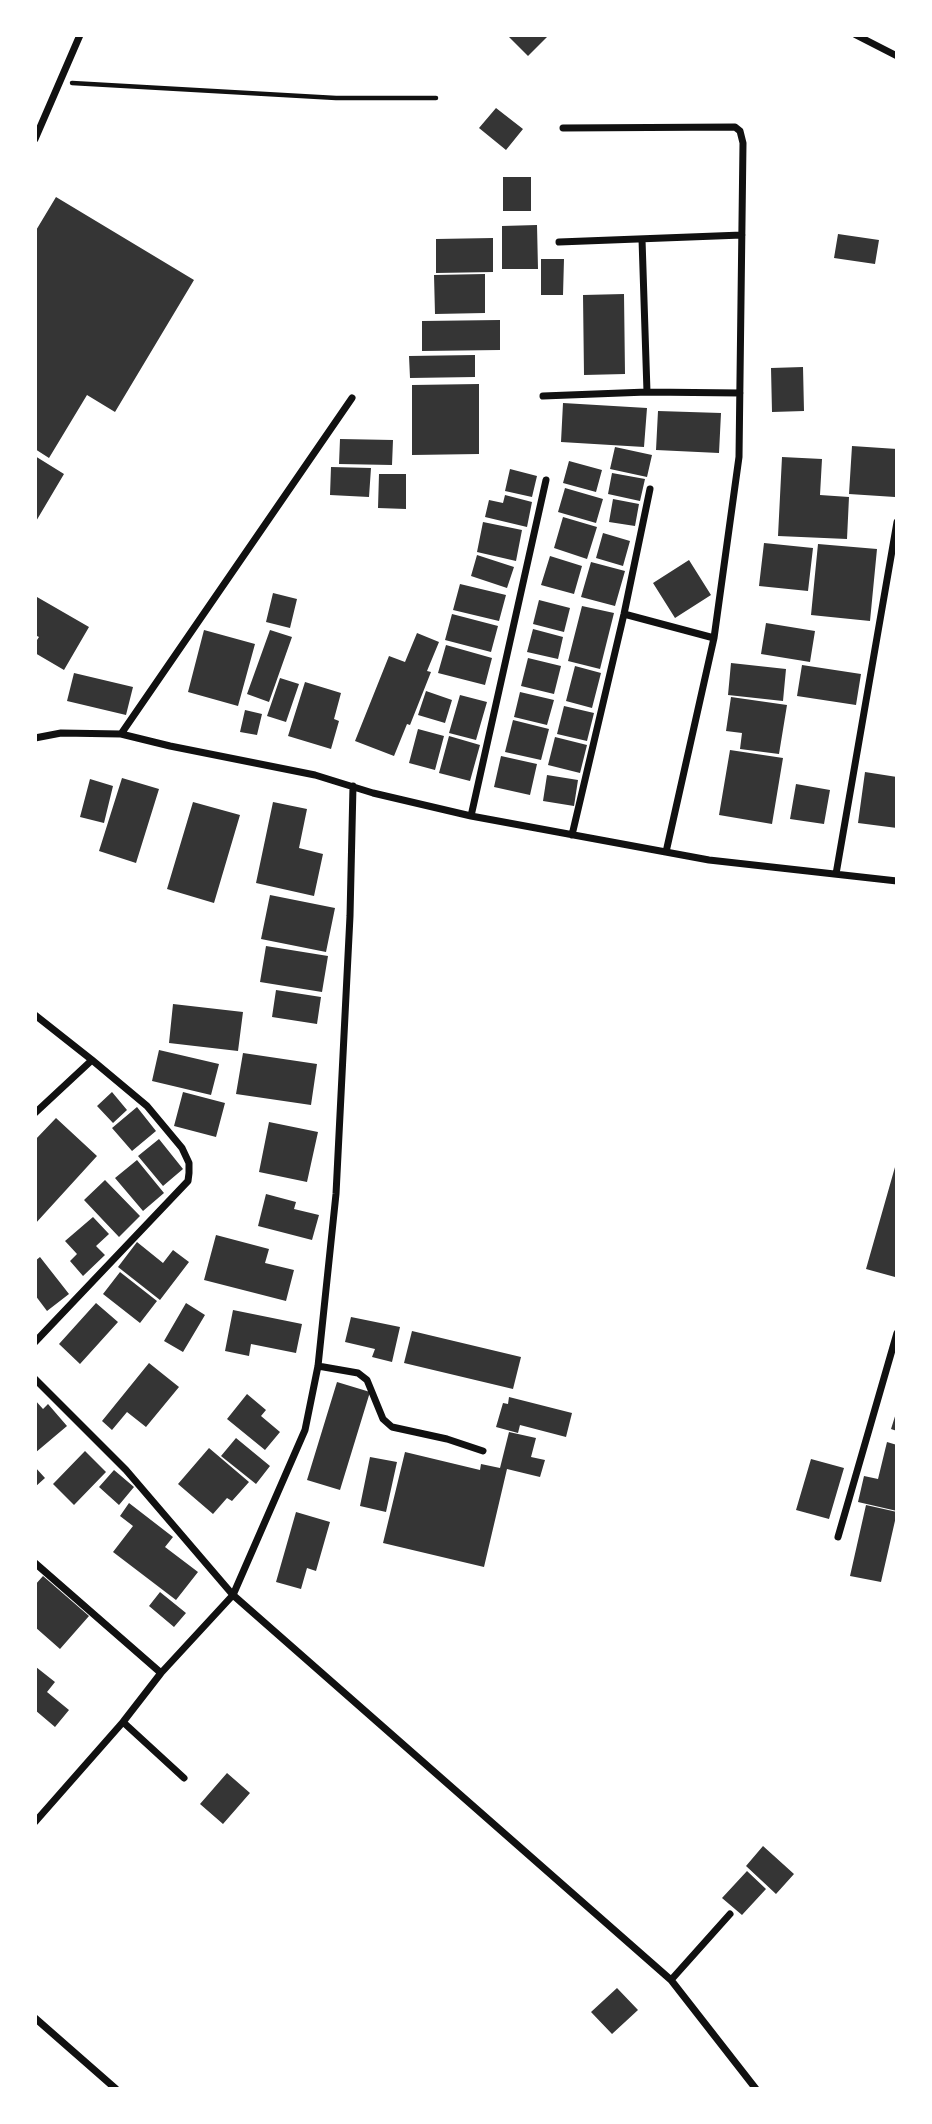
<!DOCTYPE html>
<style>
body{margin:0}
#map{position:relative;width:932px;height:2124px;overflow:hidden;background:#fff;font-family:"Nunito Sans",sans-serif}
canvas{display:block}
.frame{position:absolute;inset:0;border:37px solid #fff;pointer-events:none}
</style>
<div id="map">
<canvas width="932" height="2124"></canvas>
<div class="frame"></div>
</div>
<script>
const ctx = document.querySelector('canvas').getContext('2d');
ctx.lineJoin = 'round';
function fill(path, color) {
  ctx.fillStyle = color;
  ctx.fill(path, 'evenodd');
}
function toPath(rows) {
  const path = new Path2D();
  for (const r of rows) {
    path.moveTo(r[0], r[1]);
    for (let i = 2; i < r.length; i += 2) path.lineTo(r[i], r[i + 1]);
  }
  return path;
}
function strokePath(path, color, width, dash) {
  ctx.strokeStyle = color;
  ctx.lineWidth = width;
  ctx.lineCap = dash ? 'butt' : 'round';
  ctx.setLineDash(dash || []);
  ctx.stroke(path);
}
fill(toPath([
 [507,35,549,35,528,56],
 [496,108,523,129,506,150,479,128],
 [503,177,531,177,531,211,503,211],
 [56,197,194,280,115,412,87,395,49,458,35,449,35,232],
 [537,225,538,269,502,269,502,226],
 [838,234,879,240,875,264,834,258],
 [493,238,493,272,436,273,436,239],
 [541,259,564,259,563,295,541,295],
 [485,274,485,313,435,314,434,275],
 [624,294,625,374,584,375,583,295],
 [500,320,500,350,422,351,422,321],
 [475,355,475,377,410,378,409,356],
 [803,367,804,411,772,412,771,368],
 [479,384,479,454,412,455,412,385],
 [563,403,647,408,644,447,561,442],
 [658,411,721,413,719,453,656,450],
 [340,439,393,440,392,465,339,464],
 [852,446,897,449,895,497,849,494],
 [615,447,652,455,647,477,610,469],
 [35,456,64,474,35,523],
 [782,457,822,459,820,495,849,497,847,539,778,536],
 [569,461,602,470,596,492,563,483],
 [331,467,371,468,369,497,330,495],
 [510,469,537,476,532,497,505,491],
 [612,473,645,479,640,501,608,494],
 [379,474,406,474,406,509,378,508],
 [565,488,603,499,596,523,558,512],
 [505,495,532,502,527,527,485,517,489,500,503,503],
 [613,499,639,504,635,526,609,522],
 [563,517,597,527,587,559,554,548],
 [483,522,522,530,516,561,477,552],
 [603,533,630,541,623,566,596,558],
 [764,543,813,548,808,591,759,586],
 [818,544,877,549,870,621,811,615],
 [477,555,514,567,507,588,471,576],
 [550,556,582,566,574,594,541,585],
 [689,560,711,595,675,618,653,583],
 [591,562,625,571,615,606,581,597],
 [460,584,506,595,499,621,453,610],
 [273,593,297,599,290,628,266,622],
 [37,597,89,627,64,670,35,653,35,643,39,637,35,635,35,601],
 [539,600,570,608,564,632,533,624],
 [582,606,614,613,600,669,568,661],
 [452,614,498,626,491,652,445,640],
 [766,623,815,631,810,662,761,654],
 [533,629,563,637,558,659,527,652],
 [204,630,255,644,238,706,188,692],
 [270,630,292,637,269,702,247,694],
 [417,633,439,642,427,671,431,672,410,725,407,724,394,756,355,741,389,656,405,662],
 [446,645,492,658,485,685,438,673],
 [528,658,561,666,554,694,521,686],
 [731,663,786,669,783,701,728,695],
 [802,665,861,674,856,705,797,696],
 [575,666,601,673,592,708,566,701],
 [74,673,133,687,126,715,67,701],
 [280,678,299,684,286,722,267,716],
 [305,682,341,693,334,719,339,721,331,749,288,736],
 [426,691,452,700,445,723,418,715],
 [520,692,554,700,547,725,514,717],
 [460,695,487,702,476,740,449,733],
 [731,697,787,705,779,754,740,749,742,733,726,731],
 [564,706,594,713,587,741,557,734],
 [245,710,262,714,257,735,240,732],
 [513,720,549,729,541,760,505,752],
 [418,729,444,736,435,770,409,763],
 [449,736,480,745,470,781,439,773],
 [555,737,587,745,580,773,548,765],
 [730,750,783,758,772,824,719,815],
 [501,756,537,764,530,795,494,787],
 [865,772,897,777,897,828,858,823],
 [547,775,578,780,574,806,543,801],
 [122,778,159,789,136,863,99,851],
 [90,779,113,786,104,823,80,817],
 [796,784,830,790,824,824,790,819],
 [193,802,240,815,214,903,167,889],
 [273,802,307,809,299,848,323,854,314,896,256,883],
 [270,895,335,908,326,952,261,939],
 [266,946,328,956,322,992,260,982],
 [276,990,321,997,317,1024,272,1017],
 [173,1004,243,1012,238,1051,169,1043],
 [159,1050,219,1064,211,1095,152,1081],
 [243,1053,317,1064,311,1105,236,1094],
 [112,1092,127,1110,113,1123,97,1106],
 [183,1092,225,1103,216,1137,174,1126],
 [137,1107,156,1131,132,1151,112,1128],
 [56,1118,97,1156,35,1224,35,1140],
 [269,1122,318,1132,307,1182,259,1172],
 [159,1139,183,1169,163,1186,138,1156],
 [137,1160,164,1193,143,1211,115,1178],
 [897,1160,897,1268,895,1277,866,1269],
 [105,1180,140,1216,119,1237,84,1200],
 [266,1194,296,1202,294,1209,319,1215,312,1240,258,1226],
 [93,1217,109,1234,96,1246,105,1255,83,1276,70,1261,77,1254,65,1241],
 [216,1235,269,1249,265,1263,294,1270,286,1301,204,1280],
 [137,1242,163,1263,173,1250,189,1262,160,1300,118,1267],
 [40,1257,69,1294,47,1311,35,1295,35,1261],
 [120,1272,157,1301,140,1323,103,1294],
 [96,1303,118,1322,80,1364,59,1344],
 [186,1303,205,1315,183,1352,164,1341],
 [233,1310,302,1324,296,1353,251,1344,249,1356,225,1351],
 [351,1317,400,1327,392,1362,372,1357,375,1349,345,1342],
 [412,1331,521,1357,513,1389,404,1363],
 [149,1363,179,1387,146,1427,127,1412,112,1430,102,1421],
 [337,1382,370,1392,340,1490,307,1480],
 [247,1394,266,1410,261,1416,280,1432,265,1450,227,1419],
 [509,1397,572,1413,566,1437,520,1425,518,1433,496,1427,503,1403,508,1404],
 [35,1400,43,1409,48,1404,67,1426,35,1453],
 [897,1410,897,1431,891,1429],
 [509,1432,536,1438,531,1457,545,1460,540,1477,507,1469,484,1567,383,1543,405,1452,480,1470,481,1464,500,1468],
 [236,1438,270,1466,256,1484,221,1456],
 [887,1442,897,1445,897,1511,858,1502,864,1476,878,1479],
 [209,1448,249,1482,232,1501,227,1498,213,1514,178,1484],
 [85,1451,106,1472,74,1505,53,1484],
 [370,1457,397,1462,386,1512,360,1506],
 [811,1459,844,1468,829,1519,796,1510],
 [35,1467,45,1478,35,1487],
 [114,1470,134,1487,119,1505,99,1487],
 [129,1503,173,1537,165,1547,198,1572,176,1600,113,1552,133,1526,120,1516],
 [866,1505,897,1512,881,1582,850,1576],
 [296,1512,330,1522,316,1571,307,1568,301,1589,276,1582],
 [43,1576,89,1616,60,1649,35,1627,35,1585],
 [160,1592,186,1613,174,1627,149,1606],
 [36,1667,55,1682,47,1692,69,1710,55,1727,35,1710],
 [227,1773,250,1793,223,1824,200,1804],
 [763,1846,794,1874,776,1894,746,1866],
 [747,1871,766,1889,742,1915,722,1898],
 [617,1988,638,2010,612,2034,591,2012]
]), '#353535');
strokePath(toPath([
 [72,83,336,98,436,98]
]), '#111', 4.5);
strokePath(toPath([
 [856,35,897,56],
 [563,128,735,127,740,131,743,143,739,457,714,638,666,852],
 [35,139,80,35],
 [642,239,647,392],
 [559,242,742,235],
 [543,396,647,392,740,393],
 [624,614,714,638],
 [121,734,352,398],
 [35,738,61,733,121,734,170,746,315,775,373,793,471,816,709,860,897,881],
 [471,816,546,480],
 [572,835,624,614,650,489],
 [836,874,897,522],
 [35,1015,92,1060,35,1113],
 [35,1342,188,1181,189,1173,189,1163,182,1148,147,1106,92,1060],
 [318,1366,358,1373,367,1380,383,1419,392,1427,447,1439,483,1451],
 [35,1379,126,1470,233,1595,671,1980,756,2089],
 [838,1537,897,1333],
 [35,1563,161,1673],
 [123,1722,184,1778],
 [35,1822,123,1722,161,1673,233,1595,305,1430,318,1366,336,1194,350,916,353,786],
 [671,1980,730,1914],
 [35,2018,116,2089]
]), '#111', 7);
</script>
